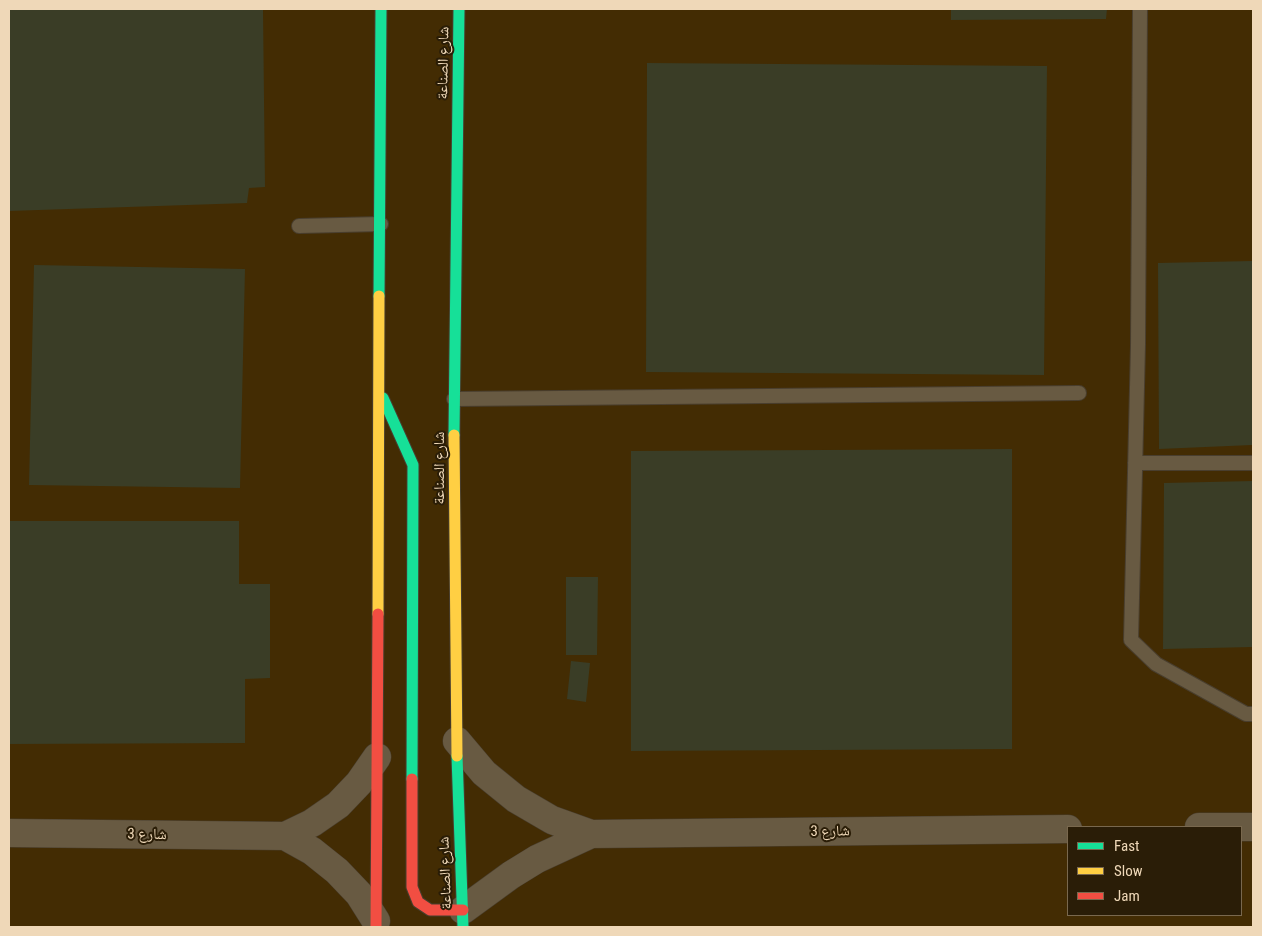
<!DOCTYPE html>
<meta charset="utf-8">
<style>
body{margin:0}
#map{position:relative;width:1262px;height:936px;overflow:hidden;background:#2d220d;font-family:"Roboto Condensed",sans-serif}
canvas{display:block}
.frame{position:absolute;inset:0;border:10px solid #efd8b8;pointer-events:none}
.legend{position:absolute;left:1067px;top:826px;width:175px;height:90px;box-sizing:border-box;background:#2a1d07;border:1px solid #79684e;margin:0;padding:6px 9px;list-style:none;font-size:15px;color:#efd8b8}
.legend li{display:flex;align-items:center;gap:10px;height:25px}
.legend b{width:25px;border:1px solid #79684e}
</style>
<div id="map">
<canvas width="1262" height="936"></canvas>
<div class="frame"></div>
<ul class="legend">
<li><b style="height:6px;background:#16e098"></b>Fast</li>
<li><b style="height:6px;background:#ffcf43"></b>Slow</li>
<li><b style="height:6px;background:#f24e42"></b>Jam</li>
</ul>
</div>
<script>
const ctx = document.querySelector('canvas').getContext('2d');
ctx.lineJoin = 'round';
function fill(path, color) {
  ctx.fillStyle = color;
  ctx.fill(path, 'evenodd');
}
function toPath(rows) {
  const path = new Path2D();
  for (const r of rows) {
    path.moveTo(r[0], r[1]);
    for (let i = 2; i < r.length; i += 2) path.lineTo(r[i], r[i + 1]);
  }
  return path;
}
function strokePath(path, color, width, dash) {
  ctx.strokeStyle = color;
  ctx.lineWidth = width;
  ctx.lineCap = dash ? 'butt' : 'round';
  ctx.setLineDash(dash || []);
  ctx.stroke(path);
}
function write(font, color, halo, rows, align = 'center') {
  ctx.font = font + ' "Roboto Condensed","Noto Naskh Arabic",sans-serif';
  ctx.lineWidth = 4;
  ctx.setLineDash([]);
  ctx.textBaseline = 'middle';
  ctx.strokeStyle = halo;
  ctx.fillStyle = color;
  for (const [text, x, y, turn = 0] of rows) {
    ctx.save();
    ctx.translate(x, y);
    ctx.rotate((+turn || 0) * Math.PI / 180);
    ctx.textAlign = isNaN(turn) ? turn : align;
    if (halo) ctx.strokeText(text, 0, 0);
    ctx.fillText(text, 0, 0);
    ctx.restore();
  }
}
fill(toPath([
 [9,9,1253,9,1253,927,9,927],
 [1068,827,1241,827,1241,915,1068,915]
]), '#432c03');
fill(toPath([
 [9,9,263,9,265,187,249,188,247,203,9,211],
 [951,9,1107,9,1106,19,951,20],
 [647,63,1047,66,1044,375,646,372],
 [1252,261,1252,445,1159,449,1158,263],
 [34,265,245,269,240,488,29,485],
 [1012,449,1012,749,631,751,631,451],
 [1253,481,1253,647,1163,649,1164,483],
 [9,521,239,521,239,584,270,584,270,678,245,679,245,743,9,744],
 [566,577,598,577,597,655,566,655],
 [571,661,590,663,586,702,567,699]
]), '#3a3d26');
const lane = toPath([
 [1140,9,1138,345,1131,640,1156,664,1246,714,1253,714],
 [299,226,381,224],
 [454,399,1079,393],
 [1135,463,1253,463]
]);
const street = toPath([
 [457,741,484,773,516,799,552,820,591,834,1068,829],
 [1199,827,1253,827],
 [9,833,285,836,312,823,338,805,359,783,377,757],
 [285,836,312,851,337,871,359,894,376,921],
 [463,910,511,875,537,859,591,834]
]);
const fast = toPath([
 [379,296,381,9],
 [383,398,413,465,412,779],
 [454,435,459,9],
 [457,756,463,927]
]);
const slow = toPath([
 [454,435,457,756],
 [378,614,379,296]
]);
const jam = toPath([
 [412,779,412,887,418,902,430,910,463,910],
 [376,927,378,614]
]);
strokePath(lane, '#493e2e', 16);
strokePath(street, '#493e2e', 29);
strokePath(fast, '#493e2e', 13);
strokePath(slow, '#493e2e', 13);
strokePath(jam, '#493e2e', 13);
strokePath(lane, '#685a42', 14);
strokePath(street, '#685a42', 28);
strokePath(fast, '#16e098', 11);
strokePath(slow, '#ffcf43', 11);
strokePath(jam, '#f24e42', 11);
write('15px', '#efd8b8', '#2a1d07', [
 ["شارع الصناعة",444,63,-89],
 ["شارع الصناعة",440,468,-90],
 ["شارع 3",830,832,-1],
 ["شارع 3",147,835,1],
 ["شارع الصناعة",446,873,-92]
]);
</script>
